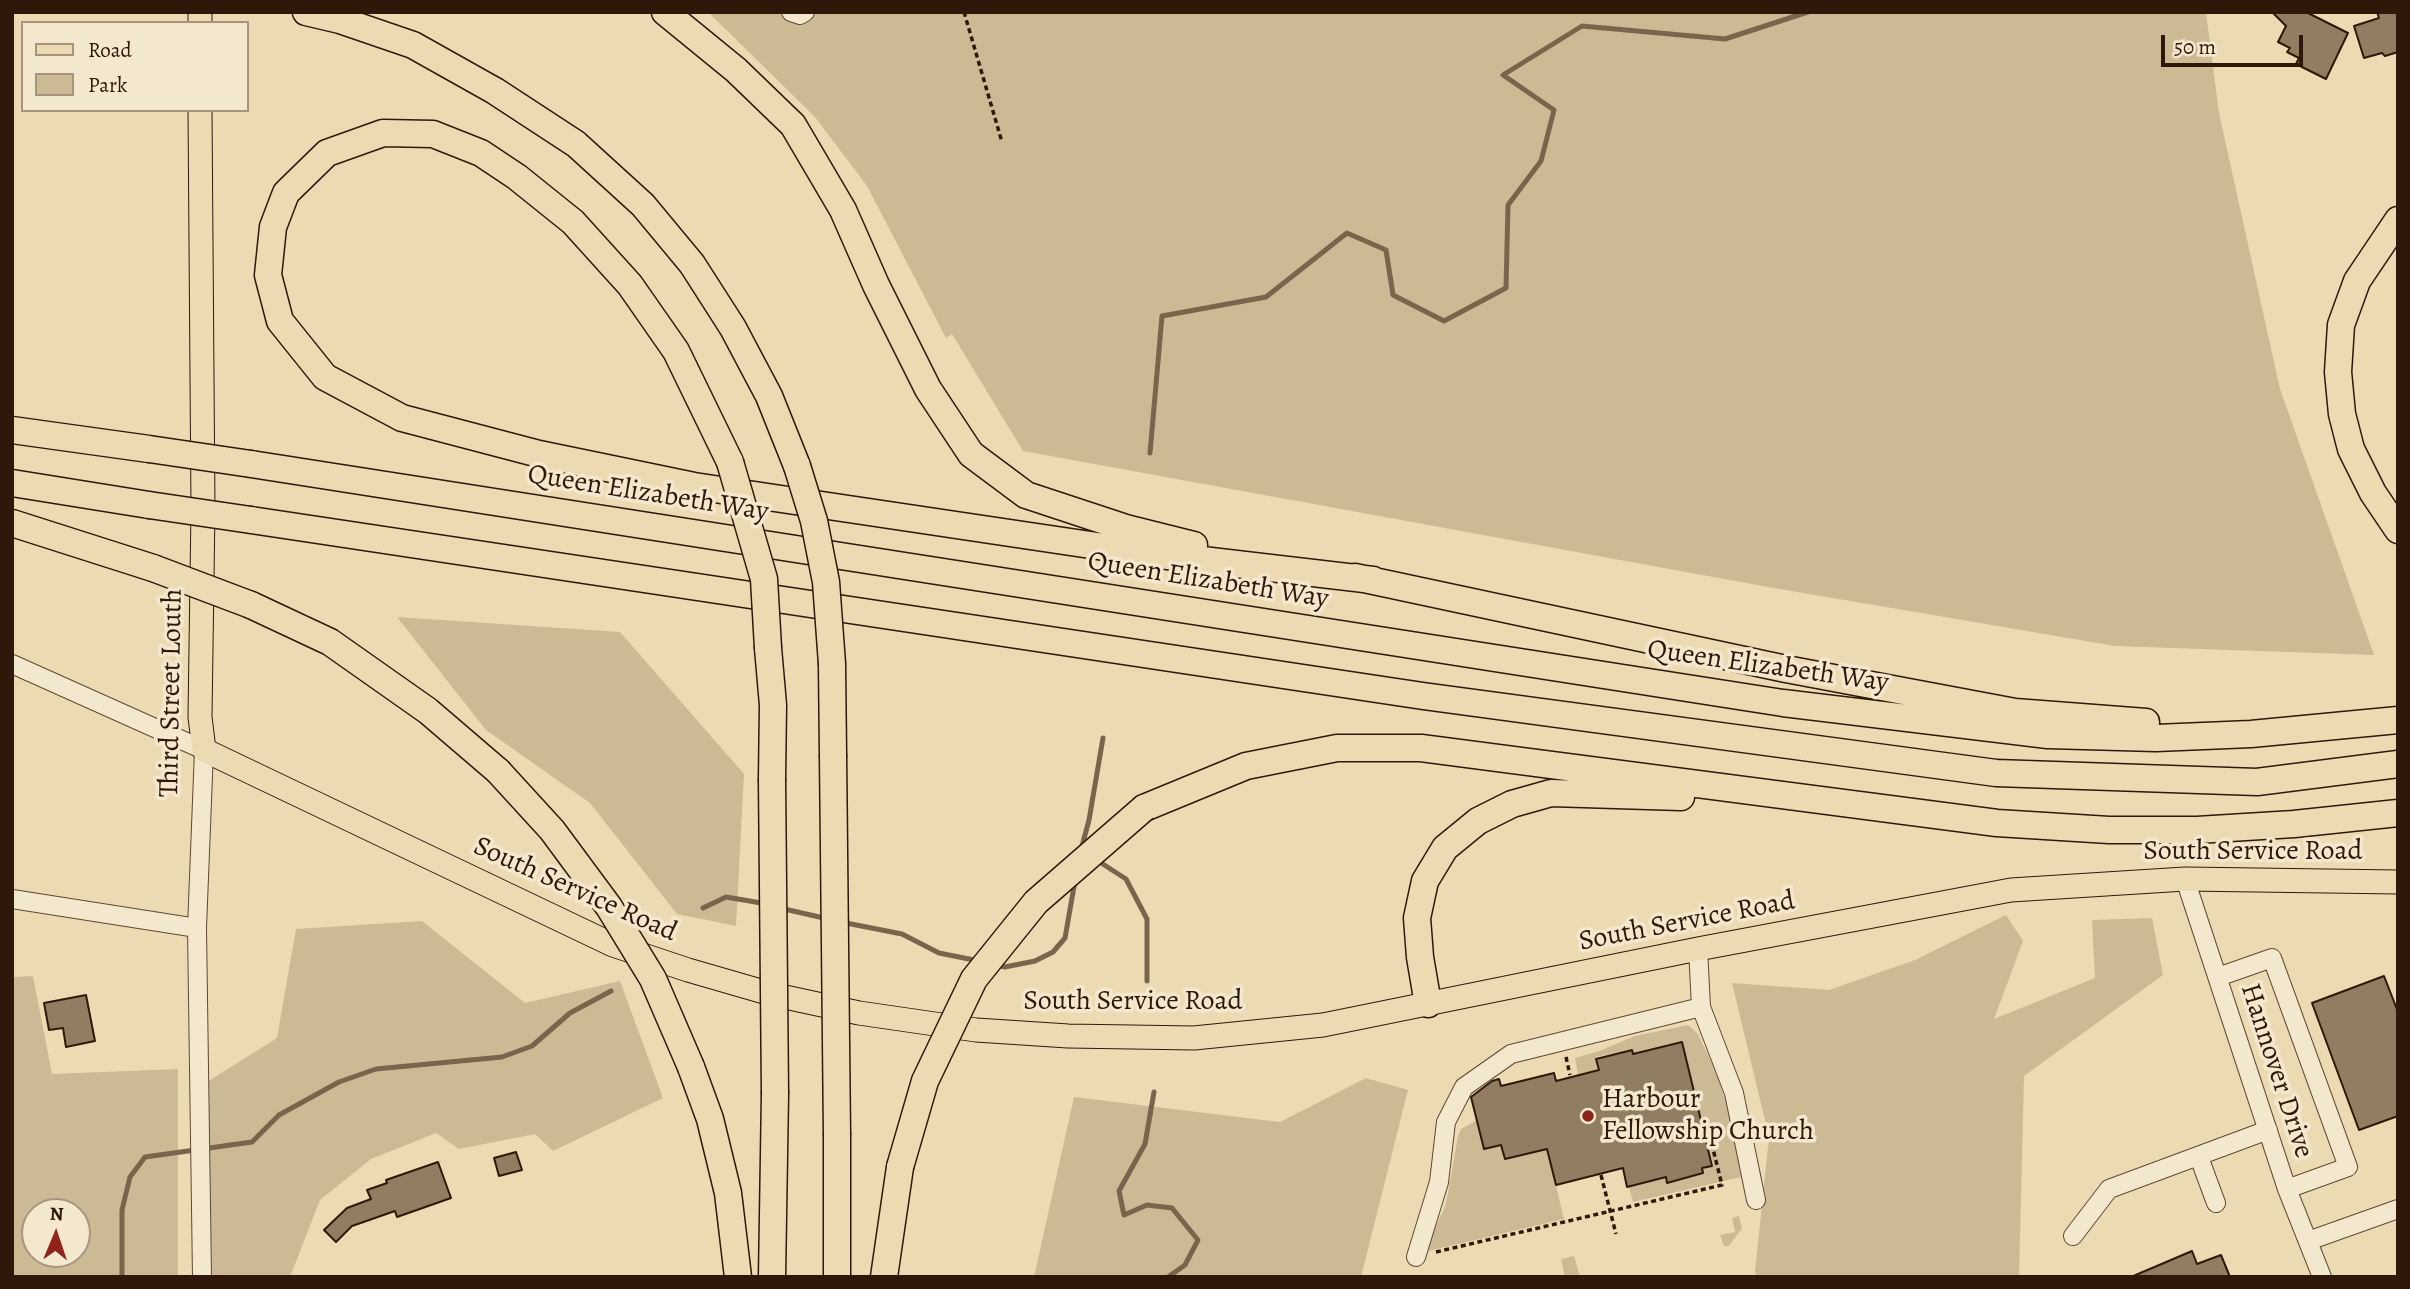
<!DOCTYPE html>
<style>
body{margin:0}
#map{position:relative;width:2410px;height:1289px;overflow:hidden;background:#ecdbb2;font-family:Alegreya,serif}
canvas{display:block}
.frame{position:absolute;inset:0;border:14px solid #2f1809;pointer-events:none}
.legend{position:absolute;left:21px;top:21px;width:228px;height:91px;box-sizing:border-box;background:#f3e8cd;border:2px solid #a5957f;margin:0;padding:9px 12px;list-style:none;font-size:21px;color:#2f1809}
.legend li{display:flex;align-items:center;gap:14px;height:35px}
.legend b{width:35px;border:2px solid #a5957f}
.north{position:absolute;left:21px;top:1198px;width:70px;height:70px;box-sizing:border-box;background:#f3e8cd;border:2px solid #a5957f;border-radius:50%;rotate:2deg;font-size:19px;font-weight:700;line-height:28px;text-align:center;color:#2f1809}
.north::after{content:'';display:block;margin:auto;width:24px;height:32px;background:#8f2418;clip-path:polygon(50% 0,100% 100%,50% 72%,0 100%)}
.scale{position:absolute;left:2161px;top:35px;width:142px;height:32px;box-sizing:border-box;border:4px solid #2f1809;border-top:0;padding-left:9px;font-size:21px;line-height:24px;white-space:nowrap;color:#2f1809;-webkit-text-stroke:5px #f3e8cd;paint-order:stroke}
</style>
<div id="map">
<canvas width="2410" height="1289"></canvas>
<div class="frame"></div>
<ul class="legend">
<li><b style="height:9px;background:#ecdbb2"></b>Road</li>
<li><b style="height:19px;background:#ccba95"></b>Park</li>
</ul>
<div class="north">N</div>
<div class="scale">50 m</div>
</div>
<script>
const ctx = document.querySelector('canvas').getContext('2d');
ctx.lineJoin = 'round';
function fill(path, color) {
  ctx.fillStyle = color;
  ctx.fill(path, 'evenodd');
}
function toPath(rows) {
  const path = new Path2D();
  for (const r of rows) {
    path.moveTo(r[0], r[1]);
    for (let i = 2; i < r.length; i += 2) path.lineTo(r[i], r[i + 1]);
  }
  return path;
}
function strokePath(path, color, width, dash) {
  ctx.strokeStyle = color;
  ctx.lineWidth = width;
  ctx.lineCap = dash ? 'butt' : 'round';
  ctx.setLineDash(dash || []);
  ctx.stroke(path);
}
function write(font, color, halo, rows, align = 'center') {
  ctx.font = font + ' Alegreya,serif';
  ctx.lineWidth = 7;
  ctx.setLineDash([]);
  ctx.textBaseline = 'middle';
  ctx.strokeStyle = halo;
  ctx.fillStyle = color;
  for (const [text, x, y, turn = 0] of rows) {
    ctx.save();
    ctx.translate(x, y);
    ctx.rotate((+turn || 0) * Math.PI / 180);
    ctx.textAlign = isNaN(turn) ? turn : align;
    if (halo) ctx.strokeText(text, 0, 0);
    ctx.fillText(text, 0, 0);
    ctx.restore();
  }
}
fill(toPath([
 [708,12,2206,12,2219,113,2280,389,2374,655,2115,646,1768,587,1023,451,952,334,946,338,867,186,815,117],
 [397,617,620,632,744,774,736,926,677,914,590,803,486,730],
 [2006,915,2023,941,1994,1019,2095,978,2092,920,2152,918,2163,975,2024,1076,2019,1277,1757,1277,1755,1272,1769,1137,1732,983,1829,990,1915,960],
 [422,921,525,1003,620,981,663,1098,553,1151,535,1134,459,1149,436,1133,371,1159,320,1200,290,1277,212,1277,207,1082,277,1038,296,929],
 [33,976,52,1074,178,1069,178,1277,12,1277,12,977],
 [35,1212,77,1212,77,1254,35,1254],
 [1688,1025,1698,1034,1716,1072,1732,1121,1741,1177,1633,1202,1629,1187,1665,1177,1667,1183,1703,1174,1702,1168,1713,1165,1682,1041,1633,1053,1632,1049,1596,1057,1598,1071,1578,1075,1575,1058,1599,1051,1635,1036],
 [1366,1078,1408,1090,1361,1277,1034,1277,1074,1097,1280,1122],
 [1477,1120,1484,1149,1501,1145,1505,1159,1547,1148,1564,1219,1424,1252,1446,1204,1458,1136,1461,1129],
 [1739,1216,1742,1228,1729,1246,1724,1246,1720,1235,1735,1232,1732,1218],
 [1574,1256,1580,1277,1565,1277,1561,1259]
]), '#ccba95');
strokePath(toPath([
 [1150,453,1162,316,1266,297,1347,233,1386,250,1393,295,1444,321,1506,288,1508,205,1541,161,1554,110,1503,75,1582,26,1725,39,1808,12],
 [1081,850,1089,820,1103,738],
 [1095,859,1126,879,1147,919,1147,981],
 [703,908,726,897,767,904],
 [780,908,828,919],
 [841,922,902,934,939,953,979,961],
 [995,965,1005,967,1035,961,1053,952,1065,938,1075,881],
 [1154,1092,1145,1144,1119,1191,1124,1215,1147,1205,1172,1208,1198,1240,1185,1265,1168,1277],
 [122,1277,122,1210,130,1177,145,1157,252,1142,279,1115,339,1082,376,1069,502,1057,532,1046,570,1013,611,991]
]), '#7a654c', 5);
const building = toPath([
 [2272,12,2306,12,2348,33,2326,79,2296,64,2299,58,2287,52,2290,48,2278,42,2286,26,2272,12],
 [2377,12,2398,12,2398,52,2385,56,2382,53,2364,58,2354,26,2379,18,2377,12],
 [2384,976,2398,1012,2398,1116,2359,1130,2312,1003,2384,976],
 [86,995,95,1041,66,1047,63,1028,49,1030,44,1003,86,995],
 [1682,1042,1712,1166,1702,1168,1703,1173,1667,1183,1666,1177,1627,1187,1623,1168,1556,1185,1547,1149,1505,1159,1501,1145,1484,1149,1471,1097,1492,1081,1499,1079,1501,1086,1554,1073,1556,1081,1599,1070,1596,1059,1632,1050,1633,1054,1682,1042],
 [516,1152,522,1170,499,1176,494,1158,516,1152],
 [438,1162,451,1198,397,1217,395,1211,352,1226,336,1242,324,1230,347,1208,371,1199,367,1190,387,1183,386,1180,438,1162],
 [2192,1251,2197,1264,2221,1255,2230,1277,2131,1277,2192,1251]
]);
fill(building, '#917d61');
strokePath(building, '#2f1809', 2);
const minor = toPath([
 [791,12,800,15,805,12],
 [12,664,204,750,197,928,202,1277],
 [2185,879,2287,1189,2322,1277],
 [12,899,197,928],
 [1698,949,1701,1007,1734,1093,1756,1200],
 [2218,977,2272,958,2348,1167,2287,1189],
 [2199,1157,2216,1203],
 [2073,1236,2109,1189,2268,1130],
 [2308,1241,2398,1209],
 [1416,1257,1439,1182,1446,1122,1464,1087,1511,1054,1701,1007]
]);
const major = toPath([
 [200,12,200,23],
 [200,110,203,509,200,717,204,750,613,945,688,970,771,994,859,1013,976,1030,1068,1036,1194,1038,1323,1025,1698,949,2011,890,2185,879,2398,882]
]);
const highway = toPath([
 [306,12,340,20,413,45,495,91,576,144,643,205,692,264,733,328,769,396,797,466],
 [665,12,736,70,793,125,843,210,876,285,928,389,971,454,1026,495,1126,528,1194,545],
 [2398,220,2357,281,2341,325,2338,372,2342,414,2351,449,2373,493,2398,530],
 [12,430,149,449],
 [730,462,676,351,630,285,573,222,517,177,481,153,433,134,383,133,327,153,286,193,273,227,268,275,280,321,325,377,402,418,539,454,694,486,1151,554,1373,580],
 [251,464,1783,703,2048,735,2156,738,2251,734,2398,720],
 [12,483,149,505],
 [251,520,1423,696,1996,773,2257,782,2398,764],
 [12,523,153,568],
 [1355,577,1786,669,2015,712,2146,722],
 [251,605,330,642,428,711,498,771],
 [768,648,773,705,772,779],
 [832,664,833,755],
 [1144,808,1246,766,1337,748,1421,748,1997,823,2109,830,2197,830,2294,824,2398,813],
 [1428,1004,1420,957,1417,918,1425,881,1445,848,1478,821,1512,804,1551,793,1681,797],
 [691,1067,710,1119,728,1193,738,1277],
 [837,1135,837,1277],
 [772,1277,775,1094],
 [884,1277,900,1167]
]);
strokePath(minor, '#5e4933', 20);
strokePath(major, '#2f1809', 25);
strokePath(highway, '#2f1809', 29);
strokePath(toPath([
 [964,12,1002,142],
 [1566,1057,1570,1075],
 [1601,1175,1616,1234],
 [1436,1252,1722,1185,1712,1145,1710,1146]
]), '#2f1809', 3.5, [5, 3.5]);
strokePath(minor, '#f3e8cd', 18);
strokePath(major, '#ecdbb2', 23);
strokePath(highway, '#ecdbb2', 26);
const highwayBridge = toPath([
 [149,449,251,464],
 [730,462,764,579,768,648],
 [797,466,814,521,826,582,832,664],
 [149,505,251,520],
 [153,568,251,605],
 [833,755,837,1135],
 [498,771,552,830,609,907,653,979,691,1067],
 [772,779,775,1094],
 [900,1167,925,1081,974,979,1036,902,1144,808]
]);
strokePath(highwayBridge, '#2f1809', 29, []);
strokePath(highwayBridge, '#ecdbb2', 26);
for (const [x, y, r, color] of [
 [1588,1116,7,"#8f2418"]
]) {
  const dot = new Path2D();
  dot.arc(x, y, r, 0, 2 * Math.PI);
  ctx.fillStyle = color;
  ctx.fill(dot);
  strokePath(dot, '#f3e8cd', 2.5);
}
write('28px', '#2f1809', '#f3e8cd', [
 ["Queen Elizabeth Way",648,494,9],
 ["Queen Elizabeth Way",1208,581,9],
 ["Queen Elizabeth Way",1768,667,8],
 ["Third Street Louth",172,693,-89],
 ["South Service Road",2253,852],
 ["South Service Road",575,890,24],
 ["South Service Road",1687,922,-11],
 ["South Service Road",1133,1002],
 ["Hannover Drive",2276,1071,72]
]);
write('28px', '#2f1809', '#f3e8cd', [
 ["Harbour",1602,1100],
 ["Fellowship Church",1602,1132]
], 'left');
</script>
